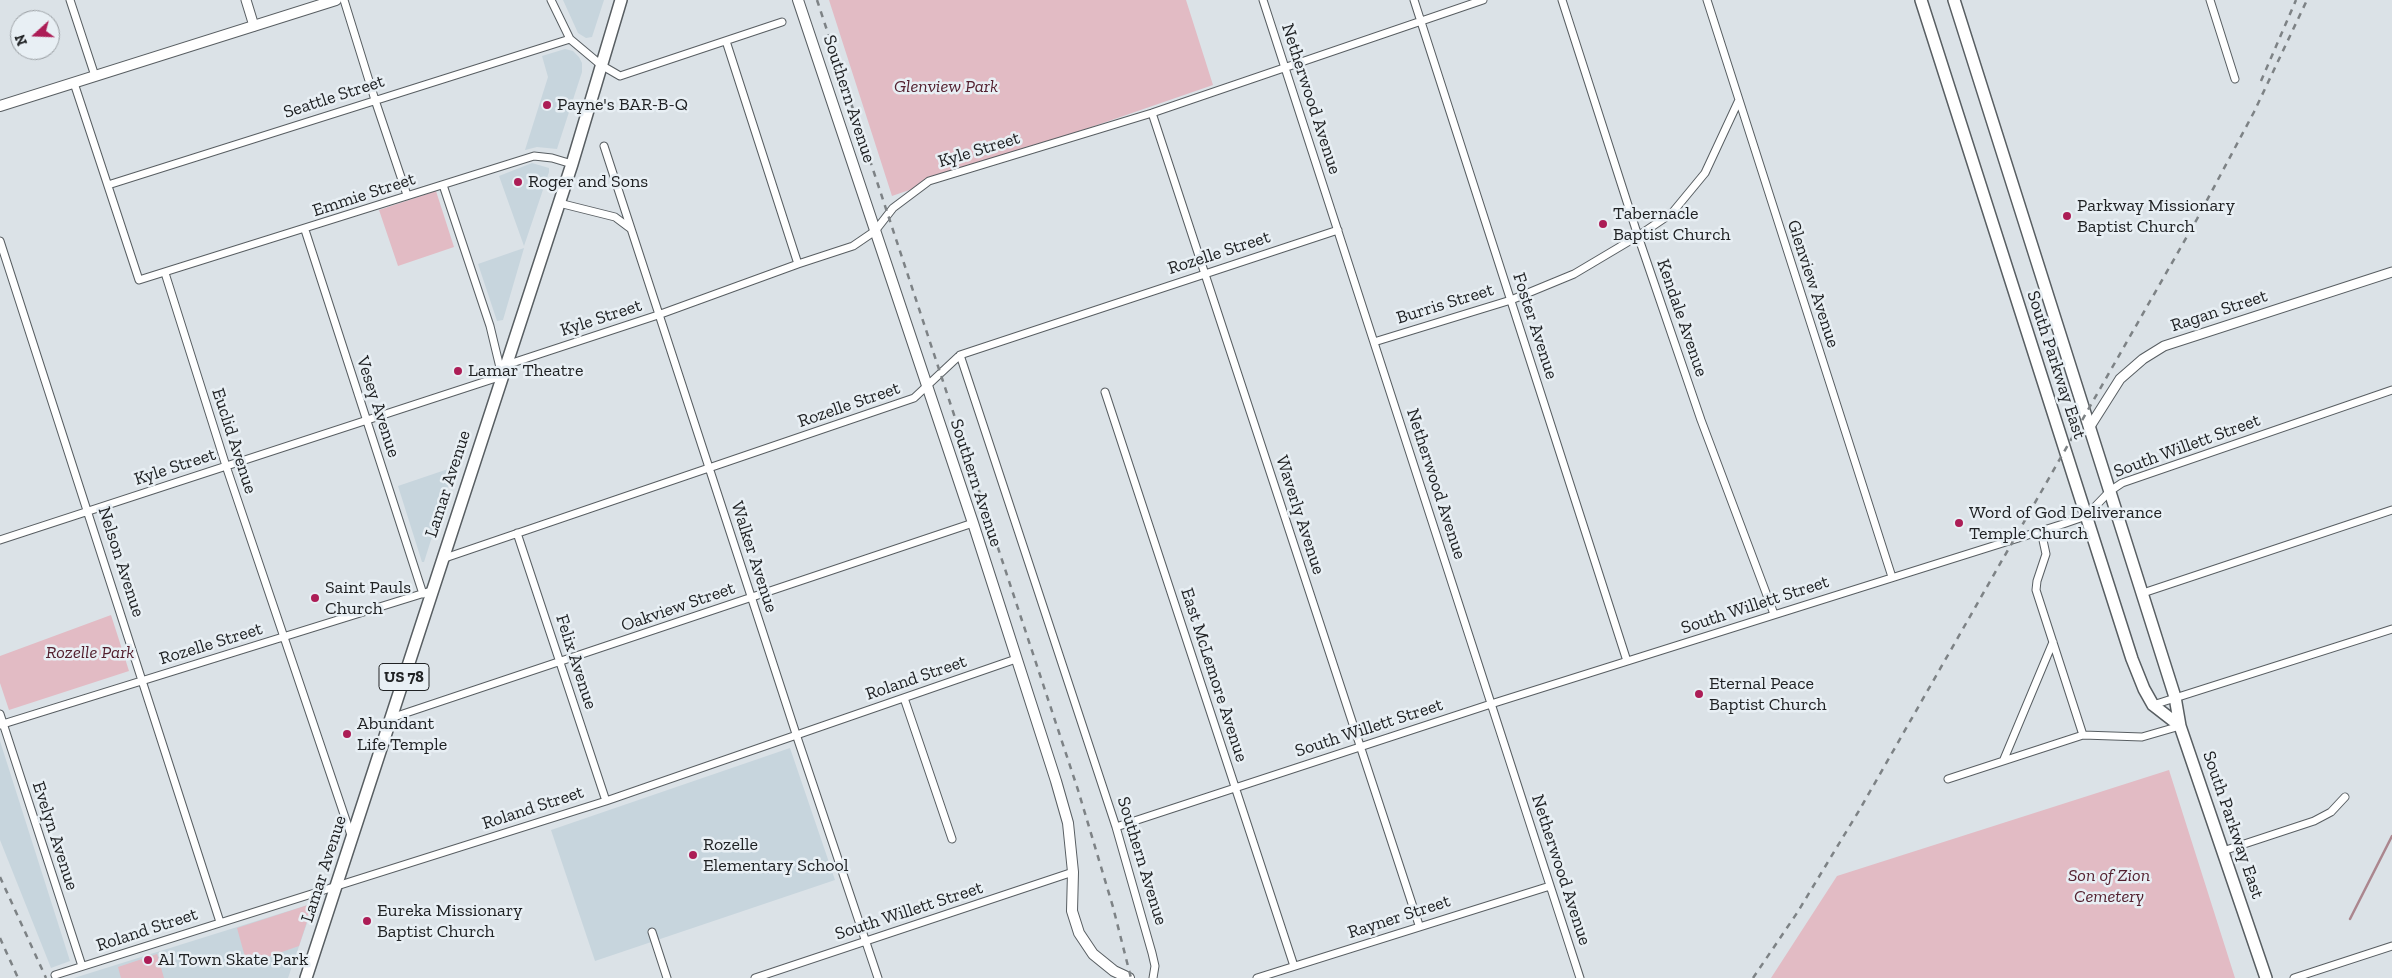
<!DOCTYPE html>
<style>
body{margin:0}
#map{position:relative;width:2392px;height:978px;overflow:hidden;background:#dbe2e7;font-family:"Zilla Slab",serif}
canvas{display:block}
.north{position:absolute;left:10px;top:10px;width:50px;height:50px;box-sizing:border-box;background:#e8eff4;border:1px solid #989da1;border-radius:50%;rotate:250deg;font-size:14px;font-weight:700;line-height:20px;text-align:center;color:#202224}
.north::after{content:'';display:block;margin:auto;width:18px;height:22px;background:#ac1d56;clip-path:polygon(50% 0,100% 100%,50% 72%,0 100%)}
</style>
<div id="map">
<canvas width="2392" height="978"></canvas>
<div class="north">N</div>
</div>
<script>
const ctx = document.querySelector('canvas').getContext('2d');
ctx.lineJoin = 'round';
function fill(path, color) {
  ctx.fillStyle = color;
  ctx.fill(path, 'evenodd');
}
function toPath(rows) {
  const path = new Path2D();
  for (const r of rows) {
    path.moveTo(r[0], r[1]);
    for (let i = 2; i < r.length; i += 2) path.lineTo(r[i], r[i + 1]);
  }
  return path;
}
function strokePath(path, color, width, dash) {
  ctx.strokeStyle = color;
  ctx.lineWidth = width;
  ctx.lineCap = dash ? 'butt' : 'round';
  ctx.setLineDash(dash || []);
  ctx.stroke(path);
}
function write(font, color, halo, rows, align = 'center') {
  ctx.font = font + ' "Zilla Slab",serif';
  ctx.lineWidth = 5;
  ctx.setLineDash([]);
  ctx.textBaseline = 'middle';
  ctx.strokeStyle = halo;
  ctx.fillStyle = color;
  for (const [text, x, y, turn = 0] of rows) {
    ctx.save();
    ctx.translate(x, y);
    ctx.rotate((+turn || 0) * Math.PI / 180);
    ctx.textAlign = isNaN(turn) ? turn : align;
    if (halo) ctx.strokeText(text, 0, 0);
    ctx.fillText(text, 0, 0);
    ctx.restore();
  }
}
fill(toPath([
 [563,0,604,0,592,37,586,38,578,33],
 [565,49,573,51,579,57,582,63,582,72,557,149,537,147,525,150,548,77,542,56],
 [532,163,549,168,549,172,524,246,499,176],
 [524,248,503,320,497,321,478,264],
 [454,467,424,562,422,562,398,486],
 [0,741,70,961,51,968,0,840],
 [790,748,835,880,595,961,551,830],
 [314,903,288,978,74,978]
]), '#c7d5dd');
fill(toPath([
 [829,0,1186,0,1213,85,892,196],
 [436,191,454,247,398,266,379,210],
 [111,615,129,671,9,710,0,683,0,656],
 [2169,770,2235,978,1771,978,1837,876],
 [311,904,312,906,299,946,247,964,237,928],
 [157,954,164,978,121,978,118,967]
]), '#e2bbc4');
strokePath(toPath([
 [2350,919,2392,836]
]), '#ab868e', 2.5);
const minor = toPath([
 [70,0,95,76],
 [344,0,375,100,407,195],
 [551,0,570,39,601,65,620,76,782,22],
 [1263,0,1580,978],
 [1414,0,1627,661],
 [1562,0,1638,236,1701,420,1774,614],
 [1707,0,1892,577],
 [2210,0,2235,79],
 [726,41,798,264],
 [74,83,139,280,534,156,552,158,572,164],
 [1152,113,1419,925],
 [604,146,797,737,878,978],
 [108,185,570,39],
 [559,203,615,217,631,229],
 [305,230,423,594],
 [0,241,220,922],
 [165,273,226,466,352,838],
 [1374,342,1511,300,1574,274,1638,236,1672,213,1705,173,1738,102],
 [960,355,1116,827,1152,953,1155,966,1153,978],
 [506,365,658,315,798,264,853,246,875,231,893,208,929,181,1152,113,1483,0],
 [1105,392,1294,966],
 [517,533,606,801],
 [0,540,502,376,490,326,443,185],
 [442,559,914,398,960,355,1338,230],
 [2143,593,2392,510],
 [904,698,952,839],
 [2153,705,2392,629],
 [0,714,82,966],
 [391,718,973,523],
 [0,725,431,591],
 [2083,735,2142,737,2180,726],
 [2004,759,2053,642],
 [1948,779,2083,735,2036,590,2037,581,2046,554,2041,531],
 [1116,827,1491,704,2063,524,2086,516,2110,491,2122,483,2392,390],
 [2223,851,2314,821,2331,812,2345,797],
 [652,932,667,978],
 [55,975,606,801,1016,659],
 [755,978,1073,872],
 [1257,978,1550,886],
 [2294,978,2392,946]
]);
const tertiary = toPath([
 [246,0,254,26],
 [2089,428,2120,379,2143,359,2164,346,2392,272]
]);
const secondary = toPath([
 [798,0,973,523,1056,781,1068,823,1073,872,1072,911,1079,933,1093,954,1114,971,1129,978],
 [0,106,336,0]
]);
const primary = toPath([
 [1921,0,2132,659,2144,689,2153,705,2180,726],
 [1954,0,2175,697,2180,726,2266,978],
 [306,978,572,164,621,0]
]);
strokePath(minor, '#585e62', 9);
strokePath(tertiary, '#585e62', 11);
strokePath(secondary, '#585e62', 12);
strokePath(primary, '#585e62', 14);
strokePath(minor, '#fff', 7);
strokePath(tertiary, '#fff', 9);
strokePath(secondary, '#fff', 10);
strokePath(primary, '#fff', 11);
strokePath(toPath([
 [817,0,1078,790,1113,907,1131,978],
 [2261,81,2296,0],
 [0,877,46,978],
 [0,938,18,978],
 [1753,978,1797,913,1860,809,2197,219,2254,112,2307,0]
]), '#7d8285', 2.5, [6, 6]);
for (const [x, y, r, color] of [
 [547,105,5,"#ac1d56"],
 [518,182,5,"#ac1d56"],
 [2067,216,5,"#ac1d56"],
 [1603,224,5,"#ac1d56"],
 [458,371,5,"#ac1d56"],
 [1959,523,5,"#ac1d56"],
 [315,598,5,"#ac1d56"],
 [1699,694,5,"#ac1d56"],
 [347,734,5,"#ac1d56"],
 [693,855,5,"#ac1d56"],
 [367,921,5,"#ac1d56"],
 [148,960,5,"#ac1d56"]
]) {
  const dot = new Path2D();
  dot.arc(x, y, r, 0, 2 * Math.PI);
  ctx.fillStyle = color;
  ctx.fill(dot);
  strokePath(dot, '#e8eff4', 2);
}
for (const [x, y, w] of [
 [404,677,50]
]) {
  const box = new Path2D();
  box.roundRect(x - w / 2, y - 13.5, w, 27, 4);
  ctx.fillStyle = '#e8eff4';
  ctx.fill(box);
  strokePath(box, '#202224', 1);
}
write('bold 16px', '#202224', null, [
 ["US 78",404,677]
]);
write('italic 18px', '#53202f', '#e8eff4', [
 ["Glenview Park",946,87],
 ["Rozelle Park",90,653],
 ["Son of Zion",2109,876],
 ["Cemetery",2109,897]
]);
write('18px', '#202224', '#e8eff4', [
 ["Seattle Street",334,97,-18],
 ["Southern Avenue",849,99,72],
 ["Netherwood Avenue",1311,99,72],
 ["Kyle Street",979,150,-17],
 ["Emmie Street",364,195,-18],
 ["Rozelle Street",1219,253,-18],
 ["Glenview Avenue",1813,284,72],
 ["Burris Street",1445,304,-17],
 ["Ragan Street",2219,311,-18],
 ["Kyle Street",601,318,-18],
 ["Kendale Avenue",1682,318,71],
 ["Foster Avenue",1535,326,72],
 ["South Parkway East",2056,365,72],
 ["Rozelle Street",849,405,-19],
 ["Vesey Avenue",378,407,72],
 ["Euclid Avenue",234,441,72],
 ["South Willett Street",2187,446,-20],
 ["Kyle Street",175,467,-18],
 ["Southern Avenue",976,483,72],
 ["Lamar Avenue",448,484,-72],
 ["Netherwood Avenue",1436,484,72],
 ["Waverly Avenue",1300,515,72],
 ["Walker Avenue",754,557,72],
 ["Nelson Avenue",121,562,72],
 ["South Willett Street",1755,605,-18],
 ["Oakview Street",678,607,-19],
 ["Rozelle Street",211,644,-17],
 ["Felix Avenue",576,662,72],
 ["East McLemore Avenue",1214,675,72],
 ["Roland Street",916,678,-19],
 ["South Willett Street",1369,728,-18],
 ["Roland Street",533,808,-18],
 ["South Parkway East",2233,825,71],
 ["Evelyn Avenue",55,836,72],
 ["Southern Avenue",1142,861,73],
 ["Lamar Avenue",324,869,-72],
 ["Netherwood Avenue",1561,870,72],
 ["South Willett Street",909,911,-18],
 ["Rayner Street",1399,917,-18],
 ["Roland Street",147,930,-18]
]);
write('18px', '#202224', '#e8eff4', [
 ["Payne's BAR-B-Q",557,105],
 ["Roger and Sons",528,182],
 ["Parkway Missionary",2077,206],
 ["Baptist Church",2077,227],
 ["Tabernacle",1613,214],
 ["Baptist Church",1613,235],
 ["Lamar Theatre",468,371],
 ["Word of God Deliverance",1969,513],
 ["Temple Church",1969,534],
 ["Saint Pauls",325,588],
 ["Church",325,609],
 ["Eternal Peace",1709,684],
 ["Baptist Church",1709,705],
 ["Abundant",357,724],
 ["Life Temple",357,745],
 ["Rozelle",703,845],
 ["Elementary School",703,866],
 ["Eureka Missionary",377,911],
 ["Baptist Church",377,932],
 ["Al Town Skate Park",158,960]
], 'left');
</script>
